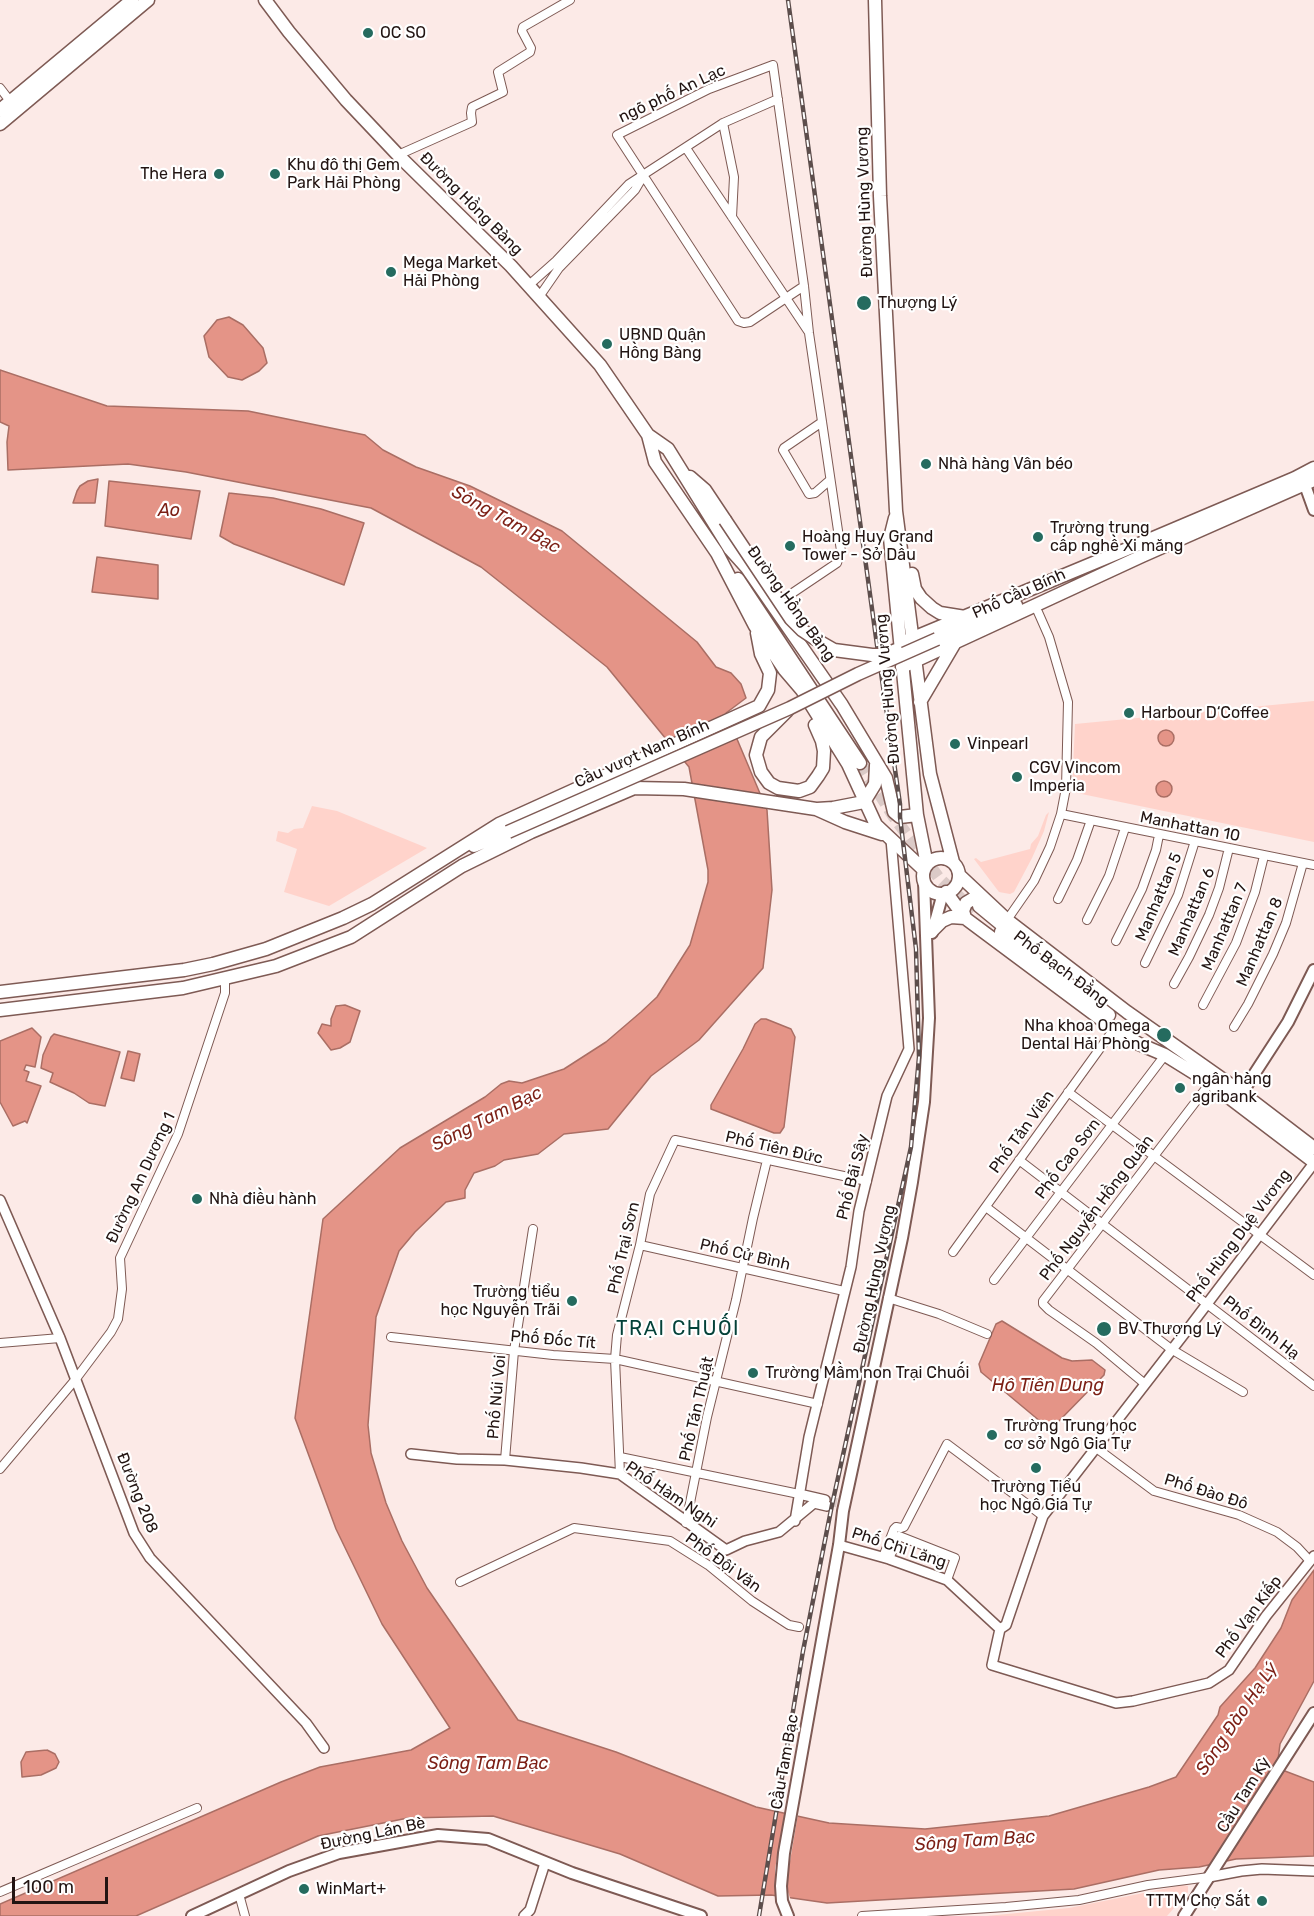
<!DOCTYPE html>
<meta charset="utf-8">
<style>
body{margin:0}
#map{position:relative;width:1314px;height:1916px;overflow:hidden;background:#fceae7;font-family:Rubik,sans-serif}
canvas{display:block}
.scale{position:absolute;left:12px;top:1877px;width:96px;height:27px;box-sizing:border-box;border:3px solid #221412;border-top:0;padding-left:8px;font-size:18px;line-height:21px;white-space:nowrap;color:#221412;-webkit-text-stroke:4px #fff;paint-order:stroke}
</style>
<div id="map">
<canvas width="1314" height="1916"></canvas>
<div class="scale">100 m</div>
</div>
<script>
const ctx = document.querySelector('canvas').getContext('2d');
ctx.lineJoin = 'round';
function fill(path, color) {
  ctx.fillStyle = color;
  ctx.fill(path, 'evenodd');
}
function toPath(rows) {
  const path = new Path2D();
  for (const r of rows) {
    if (r.length === 3) {
      path.moveTo(r[0] + r[2], r[1]);
      path.arc(r[0], r[1], r[2], 0, 2 * Math.PI);
      continue;
    }
    path.moveTo(r[0], r[1]);
    for (let i = 2; i < r.length; i += 2) path.lineTo(r[i], r[i + 1]);
  }
  return path;
}
function strokePath(path, color, width, dash) {
  ctx.strokeStyle = color;
  ctx.lineWidth = width;
  ctx.lineCap = dash ? 'butt' : 'round';
  ctx.setLineDash(dash || []);
  ctx.stroke(path);
}
function write(font, color, halo, rows, align = 'center') {
  ctx.font = font + ' Rubik,sans-serif';
  ctx.lineWidth = 4.5;
  ctx.setLineDash([]);
  ctx.textBaseline = 'middle';
  ctx.strokeStyle = halo;
  ctx.fillStyle = color;
  for (const [text, x, y, turn = 0] of rows) {
    ctx.save();
    ctx.translate(x, y);
    ctx.rotate((+turn || 0) * Math.PI / 180);
    ctx.textAlign = isNaN(turn) ? turn : align;
    if (halo) ctx.strokeText(text, 0, 0);
    ctx.fillText(text, 0, 0);
    ctx.restore();
  }
}
fill(toPath([
 [1314,701,1314,842,1072,792,1075,724],
 [312,806,337,811,427,848,329,906,284,892,297,849,276,841,278,831,288,833,294,829,303,828],
 [1049,812,1044,831,1032,858,1014,892,1010,894,999,892,974,859,976,858,981,862,1030,849,1031,844,1038,836,1046,815],
 [1183,1885,1188,1886,1188,1892,1167,1916,986,1916,1069,1908]
]), '#ffd3cb');
const water = toPath([
 [229,317,243,325,263,348,267,363,259,371,242,380,228,377,209,357,204,336,217,320,229,317],
 [0,370,107,406,248,411,365,435,383,450,416,467,470,486,562,531,697,642,716,667,731,673,741,684,746,698,726,713,767,810,772,890,763,968,699,1040,651,1076,608,1129,564,1134,538,1154,504,1160,495,1166,474,1173,465,1190,465,1198,446,1202,415,1232,399,1251,376,1317,368,1425,371,1453,386,1503,402,1541,427,1588,518,1720,616,1752,756,1807,829,1823,925,1829,1049,1816,1149,1787,1176,1777,1218,1715,1220,1707,1255,1668,1281,1628,1292,1600,1314,1570,1314,1681,1280,1744,1277,1768,1314,1782,1314,1856,1236,1859,1199,1867,1159,1870,1074,1889,827,1903,771,1895,718,1896,620,1854,493,1816,408,1818,318,1836,136,1916,0,1916,0,1904,281,1782,320,1767,411,1750,450,1728,382,1624,336,1529,295,1418,323,1219,400,1148,485,1097,501,1084,509,1081,522,1083,564,1069,606,1042,641,1012,657,997,690,945,708,882,708,870,689,767,607,667,481,567,371,508,186,472,128,464,8,470,7,442,9,426,0,422,0,370],
 [98,479,95,503,73,503,77,491,80,486,88,481,98,479],
 [109,481,200,491,191,539,105,526,109,481],
 [229,493,273,498,321,509,364,523,344,585,234,544,220,536,229,493],
 [97,557,158,565,158,599,92,592,97,557],
 [1166,738,8],
 [1164,789,8],
 [345,1005,360,1011,350,1042,340,1048,331,1050,318,1033,322,1024,331,1026,331,1019,336,1006,345,1005],
 [761,1019,766,1019,791,1029,795,1037,784,1127,780,1133,774,1133,711,1109,711,1105,743,1049,755,1024,761,1019],
 [32,1028,41,1037,35,1067,26,1065,24,1070,29,1072,26,1081,41,1086,27,1123,25,1121,13,1126,0,1102,0,1041,32,1028],
 [54,1034,120,1052,105,1106,89,1103,74,1093,50,1082,53,1073,41,1068,43,1055,51,1037,54,1034],
 [128,1051,140,1054,134,1081,121,1078,128,1051],
 [1002,1321,1062,1358,1072,1361,1092,1360,1105,1370,1104,1375,1057,1423,1051,1424,1041,1422,981,1372,979,1364,996,1324,1002,1321],
 [47,1750,55,1754,59,1762,56,1768,41,1775,22,1777,21,1762,26,1752,47,1750]
]);
fill(water, '#e49487');
strokePath(water, '#aa6e64', 1.5);
fill(toPath([
 [785,1811,798,1814,788,1873,788,1892,791,1901,778,1899,775,1886,775,1869]
]), '#fceae7');
strokePath(toPath([
 [828,1501,838,1503]
]), '#dbcac7', 9, [9, 4.5]);
strokePath(toPath([
 [860,763,894,817,939,878,974,911]
]), '#dbcac7', 12, [12, 6]);
const minor = toPath([
 [0,88,10,101],
 [723,123,734,177,732,217],
 [686,148,808,331],
 [398,155,472,122,471,113,472,107,503,92,498,72,530,52,531,48,522,31,523,27,570,0],
 [529,285,556,261,629,184,723,123,778,99],
 [539,297,559,268,635,190,642,178],
 [822,422,784,448,783,450,809,494,815,493,830,480],
 [785,598,837,563,841,551,809,333,804,286,773,65,709,89,617,135,738,321,744,323,750,322,804,286],
 [1061,814,1314,865],
 [1058,899,1077,860,1091,820],
 [1007,920,1034,881,1050,847,1061,814,1066,788,1068,702,1049,637,1038,612],
 [1087,920,1109,876,1125,828],
 [1116,941,1142,889,1156,850,1159,835],
 [1145,963,1178,895,1195,841],
 [1174,984,1189,957,1209,915,1219,888,1229,848],
 [1203,1005,1236,943,1255,892,1264,856],
 [1234,1027,1248,1004,1273,954,1286,923,1303,863],
 [1068,1092,1314,1275],
 [1019,1160,1314,1386],
 [986,1207,1171,1349,1243,1392],
 [640,1245,844,1291],
 [953,1252,1114,1029],
 [994,1280,1165,1055],
 [888,1298,939,1314,987,1334],
 [391,1337,553,1355,615,1359,818,1404],
 [0,1343,60,1338],
 [1145,1384,1096,1343,1049,1310,1043,1304,1043,1301,1210,1083],
 [1095,1447,1154,1491,1239,1515,1277,1532,1297,1547,1310,1561],
 [620,1457,799,1494],
 [505,1460,514,1351,533,1229],
 [0,1469,75,1380,111,1332,118,1319,122,1289,120,1258,178,1134,225,993,225,979],
 [620,1474,615,1359,617,1335,640,1245,650,1194,675,1140,867,1181],
 [686,1523,707,1417,736,1300,753,1218,767,1160],
 [883,1557,894,1529,896,1527,901,1528,904,1527,947,1444,1043,1516],
 [889,1559,899,1536,955,1558,947,1580],
 [460,1582,574,1528,670,1541,708,1565,752,1601,789,1625,799,1627],
 [0,1892,197,1808],
 [239,1894,245,1916],
 [862,1916,1006,1907,1079,1900,1148,1885,1209,1877]
]);
const tertiary = toPath([
 [0,1200,60,1338,134,1533,150,1558,306,1723,324,1748],
 [411,1454,457,1459,505,1460,581,1468,620,1474,726,1550,745,1541,779,1532,814,1503,827,1506],
 [799,1494,825,1500],
 [795,1521,809,1437,851,1267,859,1211,887,1096,909,1049,891,839],
 [839,1545,889,1559,947,1580,1000,1629,992,1665,1116,1703,1133,1701,1209,1683,1229,1670,1266,1616,1314,1556],
 [1000,1629,1006,1625,1043,1516,1191,1325,1314,1163],
 [1209,1877,1241,1871,1262,1869,1314,1871],
 [524,1916,530,1910,545,1863]
]);
const secondary = toPath([
 [1305,485,1314,510],
 [932,933,943,893],
 [1242,1093,1288,1022,1314,970],
 [192,1916,289,1871,339,1853,438,1835,488,1839,572,1873,701,1916],
 [788,1916,782,1901,781,1886,784,1853,839,1545,843,1511,902,1238,912,1182,924,1102,929,1018,924,881],
 [1184,1916,1314,1713]
]);
const primary = toPath([
 [265,0,289,32,346,100,398,155,511,266,600,365,648,435,655,462,717,553,755,626,784,669,802,690,848,764,876,825,924,870],
 [875,0,880,196,896,511,930,774,953,862],
 [648,435,668,449,730,549,747,568,842,705,886,778,894,812,900,817,917,815],
 [690,477,705,490,725,520],
 [895,518,890,538,917,815,927,865],
 [912,574,915,589,921,598,932,608,940,613,965,617],
 [738,579,860,763],
 [937,639,1016,605],
 [901,643,1132,547,1295,478,1314,468],
 [902,667,1142,556,1314,480],
 [920,702,956,641],
 [787,711,761,737,756,755,761,772,769,783,778,788,799,791,810,787,818,776,823,768,824,751,822,741,815,725],
 [817,809,833,808,864,802,875,784,876,765],
 [474,846,508,832],
 [941,876,18],
 [959,875,1007,920,1127,1012,1242,1093,1314,1148],
 [946,892,965,918,1114,1029,1139,1044,1165,1055,1210,1083,1314,1162],
 [979,906,1013,934],
 [932,931,942,921,951,917,965,918,963,911,966,903,976,897,983,898],
 [1001,932,1109,1015],
 [0,992,184,970,213,964,266,949,343,918,372,904,499,824,759,706,768,690,770,673,761,654,757,633],
 [0,1010,183,988,276,966,351,937,462,866,531,832,634,788,684,789,816,809,845,822,882,834]
]);
const trunk = toPath([
 [0,110,132,0],
 [0,124,148,0]
]);
strokePath(minor, '#7e5a54', 10);
strokePath(tertiary, '#7e5a54', 12);
strokePath(secondary, '#7e5a54', 14);
strokePath(primary, '#7e5a54', 15);
strokePath(trunk, '#7e5a54', 15);
strokePath(minor, '#fff', 8);
strokePath(tertiary, '#fff', 9);
strokePath(secondary, '#fff', 10);
strokePath(primary, '#fff', 12);
strokePath(trunk, '#fff', 12);
const rail = toPath([
 [759,1916,803,1651,832,1505,911,1147,919,1057,916,949,900,817,900,804,877,645,788,0]
]);
strokePath(rail, '#5d4e4c', 4.5);
strokePath(rail, '#fff', 2, [7]);
const primaryBridge = toPath([
 [725,520,791,619,802,630,820,642,834,650,872,655,884,655,896,650],
 [508,832,790,708,858,674,937,639]
]);
strokePath(primaryBridge, '#7e5a54', 15, []);
strokePath(primaryBridge, '#fff', 12);
for (const [x, y, r, color] of [
 [368,33,6,"#256b5f"],
 [219,174,6,"#256b5f"],
 [275,174,6,"#256b5f"],
 [391,272,6,"#256b5f"],
 [864,303,8,"#256b5f"],
 [607,344,6,"#256b5f"],
 [926,464,6,"#256b5f"],
 [1038,537,6,"#256b5f"],
 [790,546,6,"#256b5f"],
 [1129,713,6,"#256b5f"],
 [955,744,6,"#256b5f"],
 [1017,777,6,"#256b5f"],
 [1164,1035,8,"#256b5f"],
 [1180,1088,6,"#256b5f"],
 [197,1199,6,"#256b5f"],
 [572,1301,6,"#256b5f"],
 [1104,1329,8,"#256b5f"],
 [753,1373,6,"#256b5f"],
 [992,1435,6,"#256b5f"],
 [1036,1468,6,"#256b5f"],
 [304,1889,6,"#256b5f"],
 [1262,1901,6,"#256b5f"]
]) {
  const dot = new Path2D();
  dot.arc(x, y, r, 0, 2 * Math.PI);
  ctx.fillStyle = color;
  ctx.fill(dot);
  strokePath(dot, '#fff', 2);
}
write('16px', '#221412', '#fff', [
 ["OC SO",380,33],
 ["Khu đô thị Gem",287,165],
 ["Park Hải Phòng",287,183],
 ["The Hera",207,174,"right"],
 ["Mega Market",403,263],
 ["Hải Phòng",403,281],
 ["Thượng Lý",878,303],
 ["UBND Quận",619,335],
 ["Hồng Bàng",619,353],
 ["Nhà hàng Vân béo",938,464],
 ["Trường trung",1050,528],
 ["cấp nghề Xi măng",1050,546],
 ["Hoàng Huy Grand",802,537],
 ["Tower - Sở Dầu",802,555],
 ["Harbour D‘Coffee",1141,713],
 ["Vinpearl",967,744],
 ["CGV Vincom",1029,768],
 ["Imperia",1029,786],
 ["Nha khoa Omega",1150,1026,"right"],
 ["Dental Hải Phòng",1150,1044,"right"],
 ["ngân hàng",1192,1079],
 ["agribank",1192,1097],
 ["Nhà điều hành",209,1199],
 ["Trường tiểu",560,1292,"right"],
 ["học Nguyễn Trãi",560,1310,"right"],
 ["BV Thượng Lý",1118,1329],
 ["Trường Mầm non Trại Chuối",765,1373],
 ["Trường Trung học",1004,1426],
 ["cơ sở Ngô Gia Tự",1004,1444],
 ["Trường Tiểu",1036,1487,"center"],
 ["học Ngô Gia Tự",1036,1505,"center"],
 ["WinMart+",316,1889],
 ["TTTM Chợ Sắt",1250,1901,"right"]
], 'left');
write('16px', '#221412', '#fff', [
 ["ngõ phố An Lạc",672,94,-25],
 ["Đường Hùng Vương",865,202,-92],
 ["Đường Hồng Bàng",471,204,45],
 ["Phố Cầu Bính",1019,594,-24],
 ["Đường Hồng Bàng",791,604,54],
 ["Đường Hùng Vương",888,689,-95],
 ["Cầu vượt Nam Bính",642,754,-24],
 ["Manhattan 10",1190,827,11],
 ["Manhattan 5",1159,897,-67],
 ["Manhattan 6",1192,912,-67],
 ["Manhattan 7",1225,927,-67],
 ["Manhattan 8",1260,942,-67],
 ["Phố Bạch Đằng",1061,969,37],
 ["Phố Tản Viên",1022,1132,-54],
 ["Phố Tiên Đức",774,1148,13],
 ["Phố Cao Sơn",1068,1159,-53],
 ["Phố Bãi Sậy",853,1177,-76],
 ["Đường An Dương 1",141,1178,-65],
 ["Phố Nguyễn Hồng Quân",1097,1208,-53],
 ["Phố Hùng Duệ Vương",1239,1236,-53],
 ["Phố Trại Sơn",624,1248,-77],
 ["Phố Cử Bình",745,1255,13],
 ["Đường Hùng Vương",875,1279,-78],
 ["Phố Đình Hạ",1261,1328,38],
 ["Phố Đốc Tít",553,1340,5],
 ["Phố Núi Voi",497,1397,-85],
 ["Phố Tán Thuật",697,1409,-77],
 ["Phố Đào Đô",1206,1492,17],
 ["Đường 208",137,1493,68],
 ["Phố Hàm Nghi",671,1495,34],
 ["Phố Chi Lăng",899,1548,18],
 ["Phố Đội Văn",723,1563,36],
 ["Phố Vạn Kiếp",1249,1617,-53],
 ["Cầu Tam Bạc",785,1762,-80],
 ["Cầu Tam Kỳ",1244,1795,-58],
 ["Đường Lán Bè",373,1834,-12]
]);
write('italic 18px', '#7c1f15', '#fff', [
 ["Ao",169,511],
 ["Sông Tam Bạc",506,520,29],
 ["Sông Tam Bạc",487,1119,-27],
 ["Hô Tiên Dung",1048,1386],
 ["Sông Đào Hạ Lý",1237,1719,-56],
 ["Sông Tam Bạc",488,1764],
 ["Sông Tam Bạc",975,1841,-4]
]);
ctx.letterSpacing = '1.5px';
write('20px', '#044239', '#fff', [
 ["TRẠI CHUỐI",678,1329]
]);
ctx.letterSpacing = '0px';
</script>
